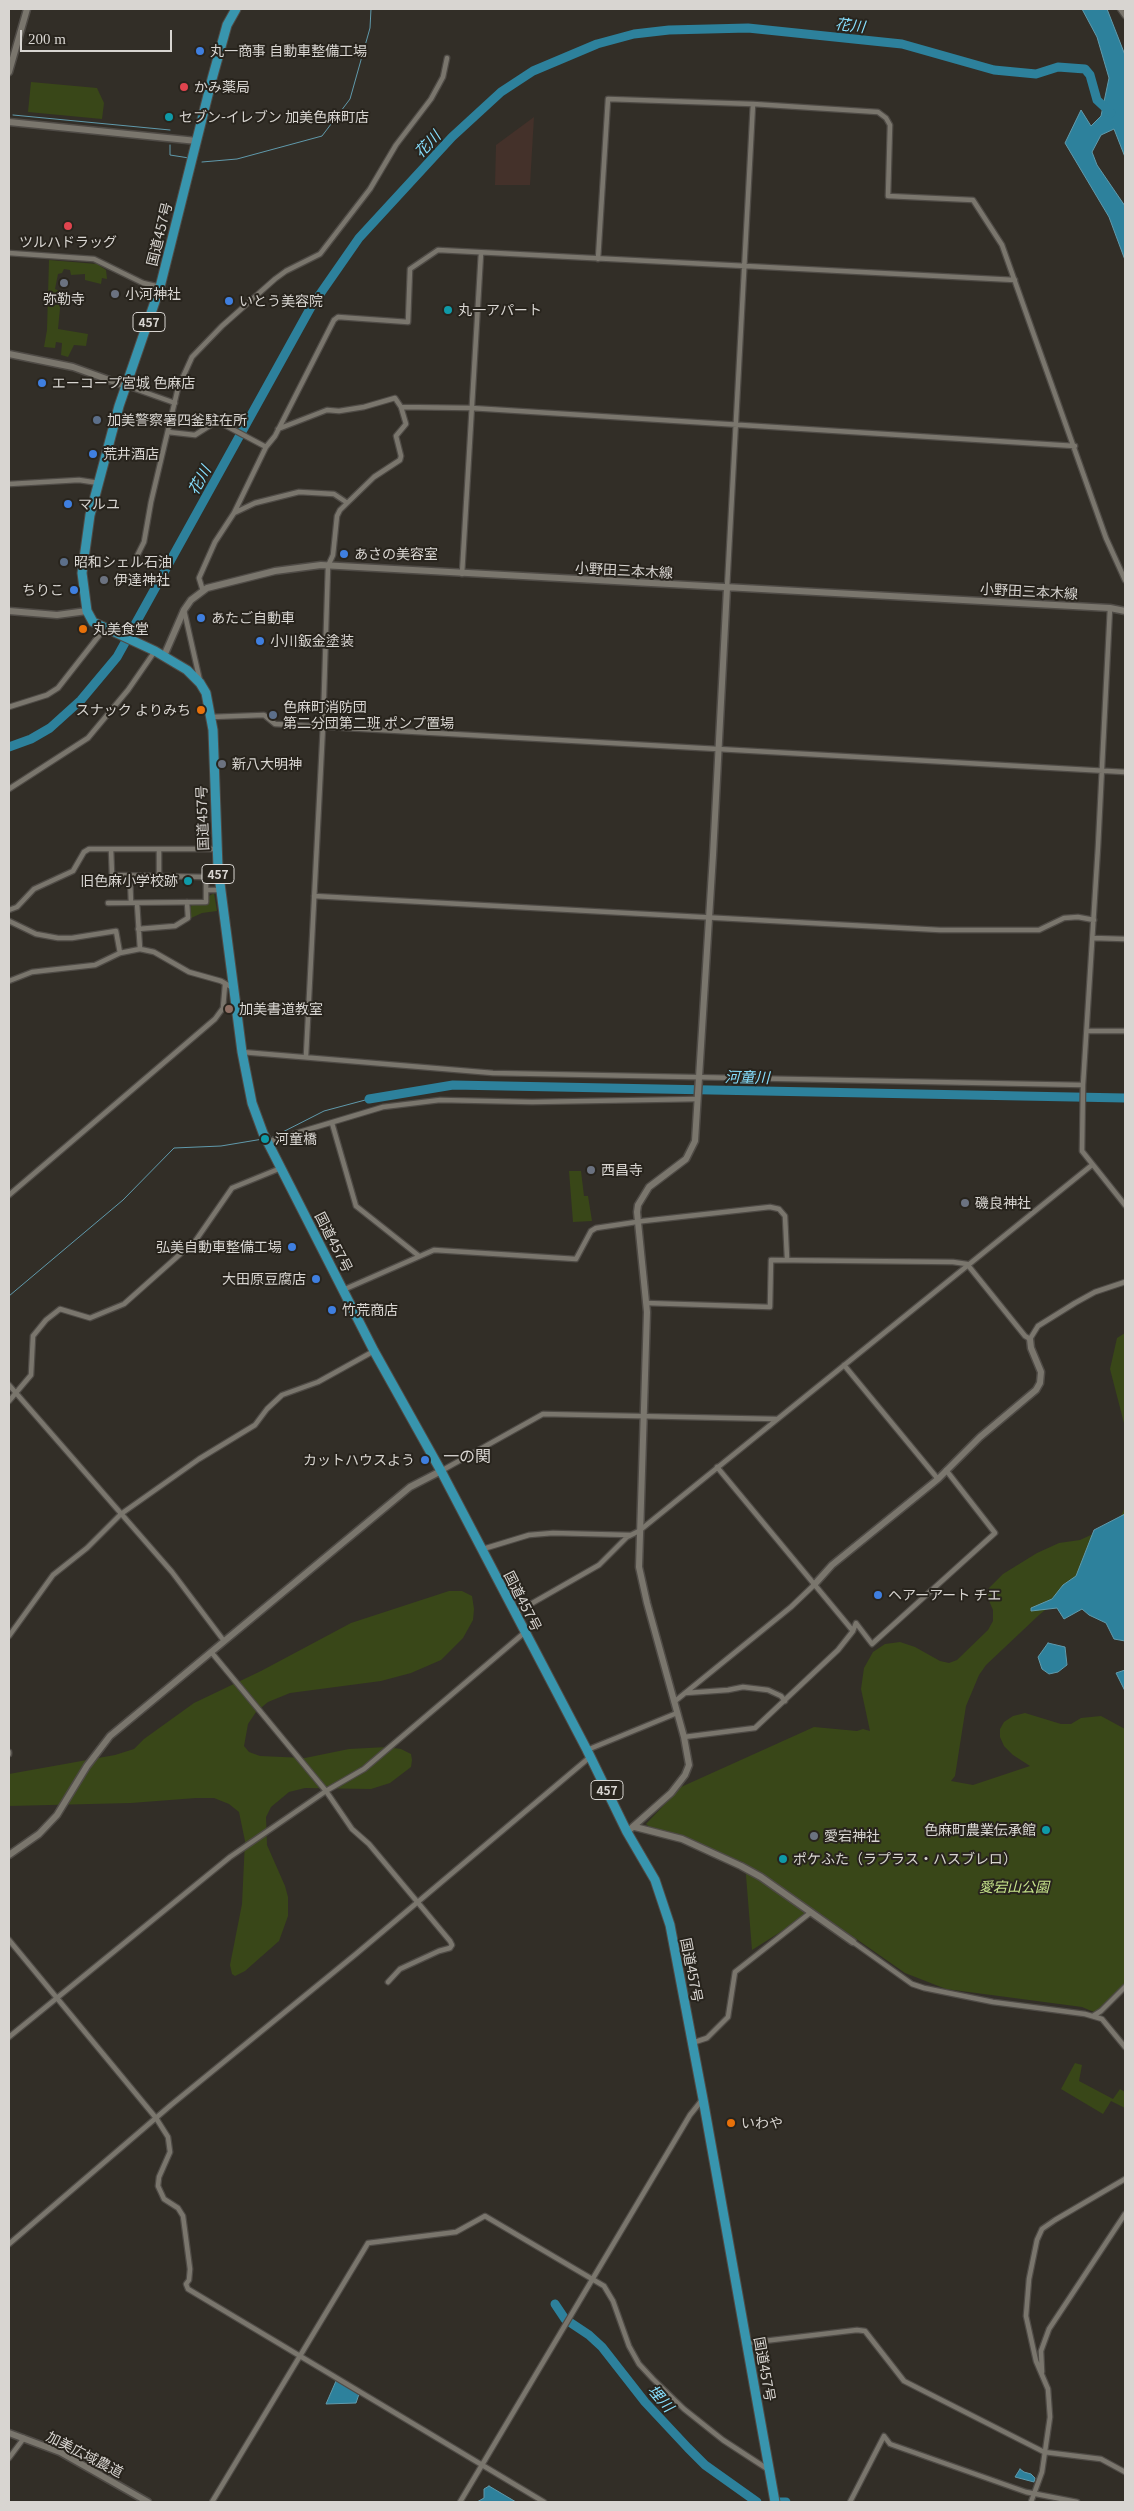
<!DOCTYPE html>
<meta charset="utf-8">
<style>
body{margin:0}
#map{position:relative;width:1134px;height:2511px;overflow:hidden;background:#322e27;font-family:Georgia,serif}
canvas{display:block}
.frame{position:absolute;inset:0;border:10px solid #d8d5d1;pointer-events:none}
.scale{position:absolute;left:20px;top:30px;width:152px;height:22px;box-sizing:border-box;border:2px solid #d8d5d1;border-top:0;padding-left:6px;font-size:15px;line-height:18px;white-space:nowrap;color:#d8d5d1;-webkit-text-stroke:4px #28241d;paint-order:stroke}
</style>
<div id="map">
<canvas width="1134" height="2511"></canvas>
<div class="frame"></div>
<div class="scale">200 m</div>
</div>
<script>
const ctx = document.querySelector('canvas').getContext('2d');
ctx.lineJoin = 'round';
function fill(path, color) {
  ctx.fillStyle = color;
  ctx.fill(path, 'evenodd');
}
function toPath(rows) {
  const path = new Path2D();
  for (const r of rows) {
    path.moveTo(r[0], r[1]);
    for (let i = 2; i < r.length; i += 2) path.lineTo(r[i], r[i + 1]);
  }
  return path;
}
function strokePath(path, color, width, dash) {
  ctx.strokeStyle = color;
  ctx.lineWidth = width;
  ctx.lineCap = dash ? 'butt' : 'round';
  ctx.setLineDash(dash || []);
  ctx.stroke(path);
}
function write(font, color, halo, rows, align = 'center') {
  ctx.font = font + ' Georgia,"Noto Sans JP",serif';
  ctx.lineWidth = 4;
  ctx.setLineDash([]);
  ctx.textBaseline = 'middle';
  ctx.strokeStyle = halo;
  ctx.fillStyle = color;
  for (const [text, x, y, turn = 0] of rows) {
    ctx.save();
    ctx.translate(x, y);
    ctx.rotate((+turn || 0) * Math.PI / 180);
    ctx.textAlign = isNaN(turn) ? turn : align;
    if (halo) ctx.strokeText(text, 0, 0);
    ctx.fillText(text, 0, 0);
    ctx.restore();
  }
}
fill(toPath([
 [534,117,530,185,495,185,496,145]
]), '#44312a');
fill(toPath([
 [31,82,97,88,104,103,102,119,28,112],
 [49,260,97,264,106,270,107,279,102,278,101,284,85,280,85,274,71,275,70,270,64,269,62,273,58,274,55,289,60,291,60,294,53,293,53,296,61,298,58,329,88,334,86,346,74,345,68,357,61,355,62,343,56,342,55,348,44,347,47,330],
 [214,893,217,911,202,913,189,919,189,909,192,905,209,904,209,896],
 [569,1171,581,1171,584,1196,588,1196,592,1221,573,1222],
 [1125,1333,1125,1427,1110,1369,1117,1338],
 [1125,1507,1125,1554,1097,1568,1039,1615,986,1665,979,1675,966,1706,955,1776,951,1781,973,1785,1030,1766,1013,1755,1004,1746,1000,1737,1000,1729,1004,1722,1013,1716,1025,1713,1061,1724,1071,1724,1081,1718,1101,1716,1125,1729,1125,1983,1101,2015,1082,2007,946,1989,905,1973,815,1910,752,1950,745,1863,682,1837,653,1830,646,1824,681,1787,814,1727,857,1731,863,1729,870,1731,861,1689,864,1668,873,1652,885,1644,900,1642,915,1647,940,1661,949,1663,957,1660,988,1630,993,1621,993,1610,987,1596,989,1588,1003,1574,1037,1553,1059,1543,1080,1540,1093,1534,1120,1518],
 [449,1591,462,1591,472,1596,474,1609,473,1620,463,1638,441,1660,411,1673,381,1681,290,1693,268,1702,256,1712,248,1724,244,1746,249,1752,260,1756,305,1758,349,1749,387,1747,401,1749,411,1754,412,1760,411,1767,390,1783,371,1789,305,1788,289,1792,271,1807,266,1817,267,1845,285,1886,288,1897,288,1916,279,1941,245,1971,235,1976,232,1974,230,1965,242,1904,245,1841,239,1812,229,1804,214,1798,196,1798,131,1803,9,1806,9,1774,115,1755,134,1749,144,1739,194,1703,261,1671,351,1623],
 [1075,2063,1082,2065,1079,2081,1113,2099,1120,2089,1125,2092,1125,2108,1111,2101,1103,2114,1061,2089]
]), '#394718');
const water = toPath([
 [1082,9,1107,9,1125,55,1125,157,1114,129,1101,135,1092,152,1097,165,1125,206,1125,260,1109,217,1065,143,1081,110,1091,126,1101,116,1109,78,1097,37,1082,9],
 [1125,1514,1125,1641,1114,1639,1106,1623,1089,1615,1082,1609,1064,1619,1057,1608,1031,1611,1031,1608,1052,1599,1063,1585,1076,1576,1094,1530,1125,1514],
 [1048,1643,1065,1647,1067,1665,1058,1672,1049,1674,1042,1669,1038,1657,1048,1643],
 [1125,1670,1125,1691,1116,1673,1125,1670],
 [336,2381,359,2394,356,2403,326,2404,336,2381],
 [1020,2469,1024,2472,1031,2474,1035,2478,1034,2482,1015,2477,1020,2469],
 [489,2486,516,2502,477,2502,484,2498,484,2489,489,2486]
]);
fill(water, '#2d819c');
strokePath(water, '#609aac', 1);
strokePath(toPath([
 [13,115,170,130],
 [170,145,170,155,189,158],
 [202,162,237,159,322,136,350,99,370,28,371,9],
 [269,1139,324,1111,369,1099],
 [9,1296,123,1200,174,1148,221,1146,263,1139]
]), '#609aac', 1);
strokePath(toPath([
 [9,747,31,739,50,728,81,700,117,657,311,307,359,238,452,137,501,92,533,71,597,44,634,34,669,30,748,28,902,44,994,70,1036,74,1058,67,1085,69,1090,75,1097,100,1111,113],
 [369,1099,453,1085,1125,1098],
 [555,2304,565,2319,589,2335,602,2347,645,2402,688,2448,705,2465,757,2502],
 [779,2502,786,2502]
]), '#2d819c', 9);
const street = toPath([
 [1120,9,1125,16],
 [9,253,94,259,143,283,160,287],
 [598,259,608,99,753,104,878,112,886,118,890,125,888,196,973,200,1002,245,1106,538,1125,580],
 [127,386,175,403],
 [278,429,327,410,339,411,364,407,395,398,401,407],
 [168,432,195,435,217,421,266,447],
 [9,484,79,480,99,483],
 [234,513,255,503,299,492,334,494,346,502],
 [135,560,144,542,151,502,178,388,192,357,222,326,275,279,286,271,320,254,370,189,396,145,431,99,443,77,447,58],
 [462,574,481,253],
 [727,588,753,104],
 [203,591,199,578,215,542,234,513,266,447,275,436,334,320,338,317,408,322,410,269,438,250,1015,280],
 [1110,608,1098,847,1083,1085,1082,1151,1125,1205],
 [184,610,200,681],
 [9,707,47,695,58,688,105,628],
 [211,717,264,715,275,724,1125,772],
 [9,789,88,738,128,690,155,651],
 [159,849,159,876],
 [130,876,131,903],
 [206,890,220,890],
 [314,896,940,930,1039,930,1064,918,1078,917,1094,920],
 [108,903,206,902,206,877,112,875,111,849],
 [137,903,140,949],
 [9,910,17,907,34,889,73,871,84,852,89,849,216,849],
 [9,921,36,934,58,938,72,938,116,931,120,953],
 [138,929,175,926,188,918,187,902],
 [1093,938,1125,939],
 [9,981,32,972,95,965,120,953,140,949,154,952,189,972,221,981,233,988],
 [1088,1031,1125,1031],
 [242,1052,493,1073,1083,1085],
 [306,1056,323,726,328,566,333,555,337,516,340,510,374,477,400,460,401,456,396,436,406,424,401,407,471,408,1075,446],
 [332,1123,356,1206,419,1256],
 [269,1145,273,1140,383,1107,440,1100,532,1102,698,1099],
 [9,1195,215,1019,223,1008,225,985],
 [343,1290,434,1250,576,1259,591,1231,596,1228,643,1221,770,1207,779,1209,785,1216,787,1258],
 [646,1303,770,1307,771,1260,953,1262,967,1264,1025,1336,1030,1339,1038,1326,1075,1303,1095,1292,1125,1282],
 [844,1365,938,1479],
 [9,1385,172,1572,224,1641],
 [9,1401,31,1375,33,1336,46,1320,60,1309,90,1318,124,1304,196,1240,232,1188,281,1168],
 [717,1467,853,1631],
 [441,1471,543,1414,776,1419],
 [483,1549,529,1535,553,1533,630,1535],
 [515,1613,599,1565,627,1537,639,1531,1092,1165],
 [9,1636,53,1575,87,1548,121,1514,199,1459,255,1425,267,1409,282,1395,318,1382,374,1351],
 [212,1653,326,1791,352,1829,369,1844,450,1941,452,1945,450,1948,439,1951,400,1969,388,1982],
 [685,1693,728,1690,743,1687,768,1690,781,1696,785,1701],
 [674,1702,791,1607,814,1585],
 [684,1737,755,1728,838,1650,853,1631,856,1623,872,1644,995,1533,946,1470],
 [587,1750,677,1713],
 [9,1752,9,1754],
 [9,1940,156,2118,168,2137,170,2152,159,2177,158,2186,164,2199,178,2208,183,2216,190,2269,189,2280,186,2284,188,2289,544,2502],
 [853,1942,912,1984,924,1988,993,2002,1085,2014,1102,2019,1125,2047],
 [1093,2016,1101,2011,1125,1987],
 [9,2037,230,1857,326,1791,364,1769,524,1633],
 [692,2043,707,2038,728,2017,735,1972,810,1913],
 [9,2244,171,2105,356,1954,590,1757],
 [747,2343,857,2330,865,2331,904,2381,1044,2452,1101,2459,1125,2472],
 [1042,2372,1041,2351,1049,2329,1125,2214],
 [9,2458,24,2438],
 [212,2502,368,2243,456,2232,485,2216,604,2286,613,2301,629,2346,639,2364,653,2379,684,2409,723,2440,769,2470],
 [460,2502,690,2115,702,2100],
 [850,2502,884,2436,890,2444,1026,2492,1077,2502],
 [1031,2502,1042,2472,1050,2417,1048,2389,1036,2361,1026,2316,1029,2279,1037,2240,1042,2229,1055,2220,1125,2179]
]);
const secondary = toPath([
 [9,72,27,9],
 [9,122,197,141],
 [9,354,73,367,126,386],
 [9,611,57,615,87,611],
 [164,656,184,610,191,600,207,588,275,571,321,565,1110,608,1125,611],
 [814,1585,832,1565,938,1479,980,1437,1036,1390,1040,1383,1041,1372,1031,1348,1030,1339],
 [635,1827,682,1839,741,1866,761,1877,853,1942],
 [627,1832,671,1793,685,1775,689,1765,684,1737,647,1603,639,1567,647,1312,637,1212,638,1205,649,1187,686,1159,695,1141,713,855,727,588],
 [9,1855,39,1834,57,1815,87,1766,110,1736,410,1487,441,1471],
 [9,2433,60,2452,148,2502]
]);
const highway = toPath([
 [236,9,227,25,212,79,160,287,119,406,90,515,82,573,87,611,93,622,155,651,187,670,200,683,206,693,213,730,218,868,242,1052,252,1103,263,1133,374,1351,441,1471,587,1750,627,1832,655,1880,670,1925,703,2099,775,2502]
]);
strokePath(street, '#4f4b46', 7);
strokePath(secondary, '#4f4b46', 9);
strokePath(highway, '#4f4b46', 11);
strokePath(street, '#7a766d', 4.5);
strokePath(secondary, '#7a766d', 6);
strokePath(highway, '#3895ae', 9);
for (const [x, y, r, color] of [
 [200,51,5,"#3f7fe0"],
 [184,87,5,"#e0444e"],
 [169,117,5,"#0f9aa8"],
 [68,226,5,"#e0444e"],
 [64,283,5,"#6b7280"],
 [115,294,5,"#6b7280"],
 [229,301,5,"#3f7fe0"],
 [448,310,5,"#0f9aa8"],
 [42,383,5,"#3f7fe0"],
 [97,420,5,"#5c6f8a"],
 [93,454,5,"#3f7fe0"],
 [68,504,5,"#3f7fe0"],
 [344,554,5,"#3f7fe0"],
 [64,562,5,"#5c6f8a"],
 [104,580,5,"#6b7280"],
 [74,590,5,"#3f7fe0"],
 [201,618,5,"#3f7fe0"],
 [83,629,5,"#e8710a"],
 [260,641,5,"#3f7fe0"],
 [201,710,5,"#e8710a"],
 [273,715,5,"#5c6f8a"],
 [222,764,5,"#6b7280"],
 [188,881,5,"#0f9aa8"],
 [229,1009,5,"#8d6e63"],
 [265,1139,5,"#0f9aa8"],
 [591,1170,5,"#6b7280"],
 [965,1203,5,"#6b7280"],
 [292,1247,5,"#3f7fe0"],
 [316,1279,5,"#3f7fe0"],
 [332,1310,5,"#3f7fe0"],
 [425,1460,5,"#3f7fe0"],
 [878,1595,5,"#3f7fe0"],
 [1046,1830,5,"#0f9aa8"],
 [814,1836,5,"#6b7280"],
 [783,1859,5,"#0f9aa8"],
 [731,2123,5,"#e8710a"]
]) {
  const dot = new Path2D();
  dot.arc(x, y, r, 0, 2 * Math.PI);
  ctx.fillStyle = color;
  ctx.fill(dot);
  strokePath(dot, '#28241d', 2);
}
for (const [x, y, w] of [
 [149,322,32],
 [218,874,32],
 [607,1790,32]
]) {
  const box = new Path2D();
  box.roundRect(x - w / 2, y - 9.5, w, 19, 4);
  ctx.fillStyle = '#28241d';
  ctx.fill(box);
  strokePath(box, '#d8d5d1', 1);
}
write('bold 12px', '#d8d5d1', null, [
 ["457",149,322],
 ["457",218,874],
 ["457",607,1790]
]);
write('14px', '#d8d5d1', '#28241d', [
 ["丸一商事 自動車整備工場",210,51],
 ["かみ薬局",194,87],
 ["セブン-イレブン 加美色麻町店",179,117],
 ["ツルハドラッグ",68,242,"center"],
 ["小河神社",125,294],
 ["弥勒寺",64,299,"center"],
 ["いとう美容院",239,301],
 ["丸一アパート",458,310],
 ["エーコープ宮城 色麻店",52,383],
 ["加美警察署四釜駐在所",107,420],
 ["荒井酒店",103,454],
 ["マルユ",78,504],
 ["あさの美容室",354,554],
 ["昭和シェル石油",74,562],
 ["伊達神社",114,580],
 ["ちりこ",64,590,"right"],
 ["あたご自動車",211,618],
 ["丸美食堂",93,629],
 ["小川鈑金塗装",270,641],
 ["色麻町消防団",283,707],
 ["第二分団第二班 ポンプ置場",283,723],
 ["スナック よりみち",191,710,"right"],
 ["新八大明神",232,764],
 ["旧色麻小学校跡",178,881,"right"],
 ["加美書道教室",239,1009],
 ["河童橋",275,1139],
 ["西昌寺",601,1170],
 ["磯良神社",975,1203],
 ["弘美自動車整備工場",282,1247,"right"],
 ["大田原豆腐店",306,1279,"right"],
 ["竹荒商店",342,1310],
 ["カットハウスよう",415,1460,"right"],
 ["ヘアーアート チエ",888,1595],
 ["色麻町農業伝承館",1036,1830,"right"],
 ["愛宕神社",824,1836],
 ["ポケふた（ラプラス・ハスブレロ）",793,1859],
 ["いわや",741,2123]
], 'left');
write('14px', '#d8d5d1', '#28241d', [
 ["国道457号",159,234,-76],
 ["小野田三本木線",624,570,3],
 ["小野田三本木線",1029,591,3],
 ["国道457号",202,818,-92],
 ["国道457号",334,1242,63],
 ["国道457号",523,1601,63],
 ["国道457号",692,1970,79],
 ["国道457号",765,2369,80],
 ["加美広域農道",85,2454,27]
]);
write('italic 14px', '#c6e48b', '#28241d', [
 ["愛宕山公園",1014,1887]
]);
write('italic 15px', '#87dffe', '#28241d', [
 ["花川",850,25,6],
 ["花川",427,144,-47],
 ["花川",199,480,-61],
 ["河童川",747,1077,1],
 ["埋川",661,2398,49]
]);
write('16px', '#d8d5d1', '#28241d', [
 ["一の関",467,1456]
]);
</script>
